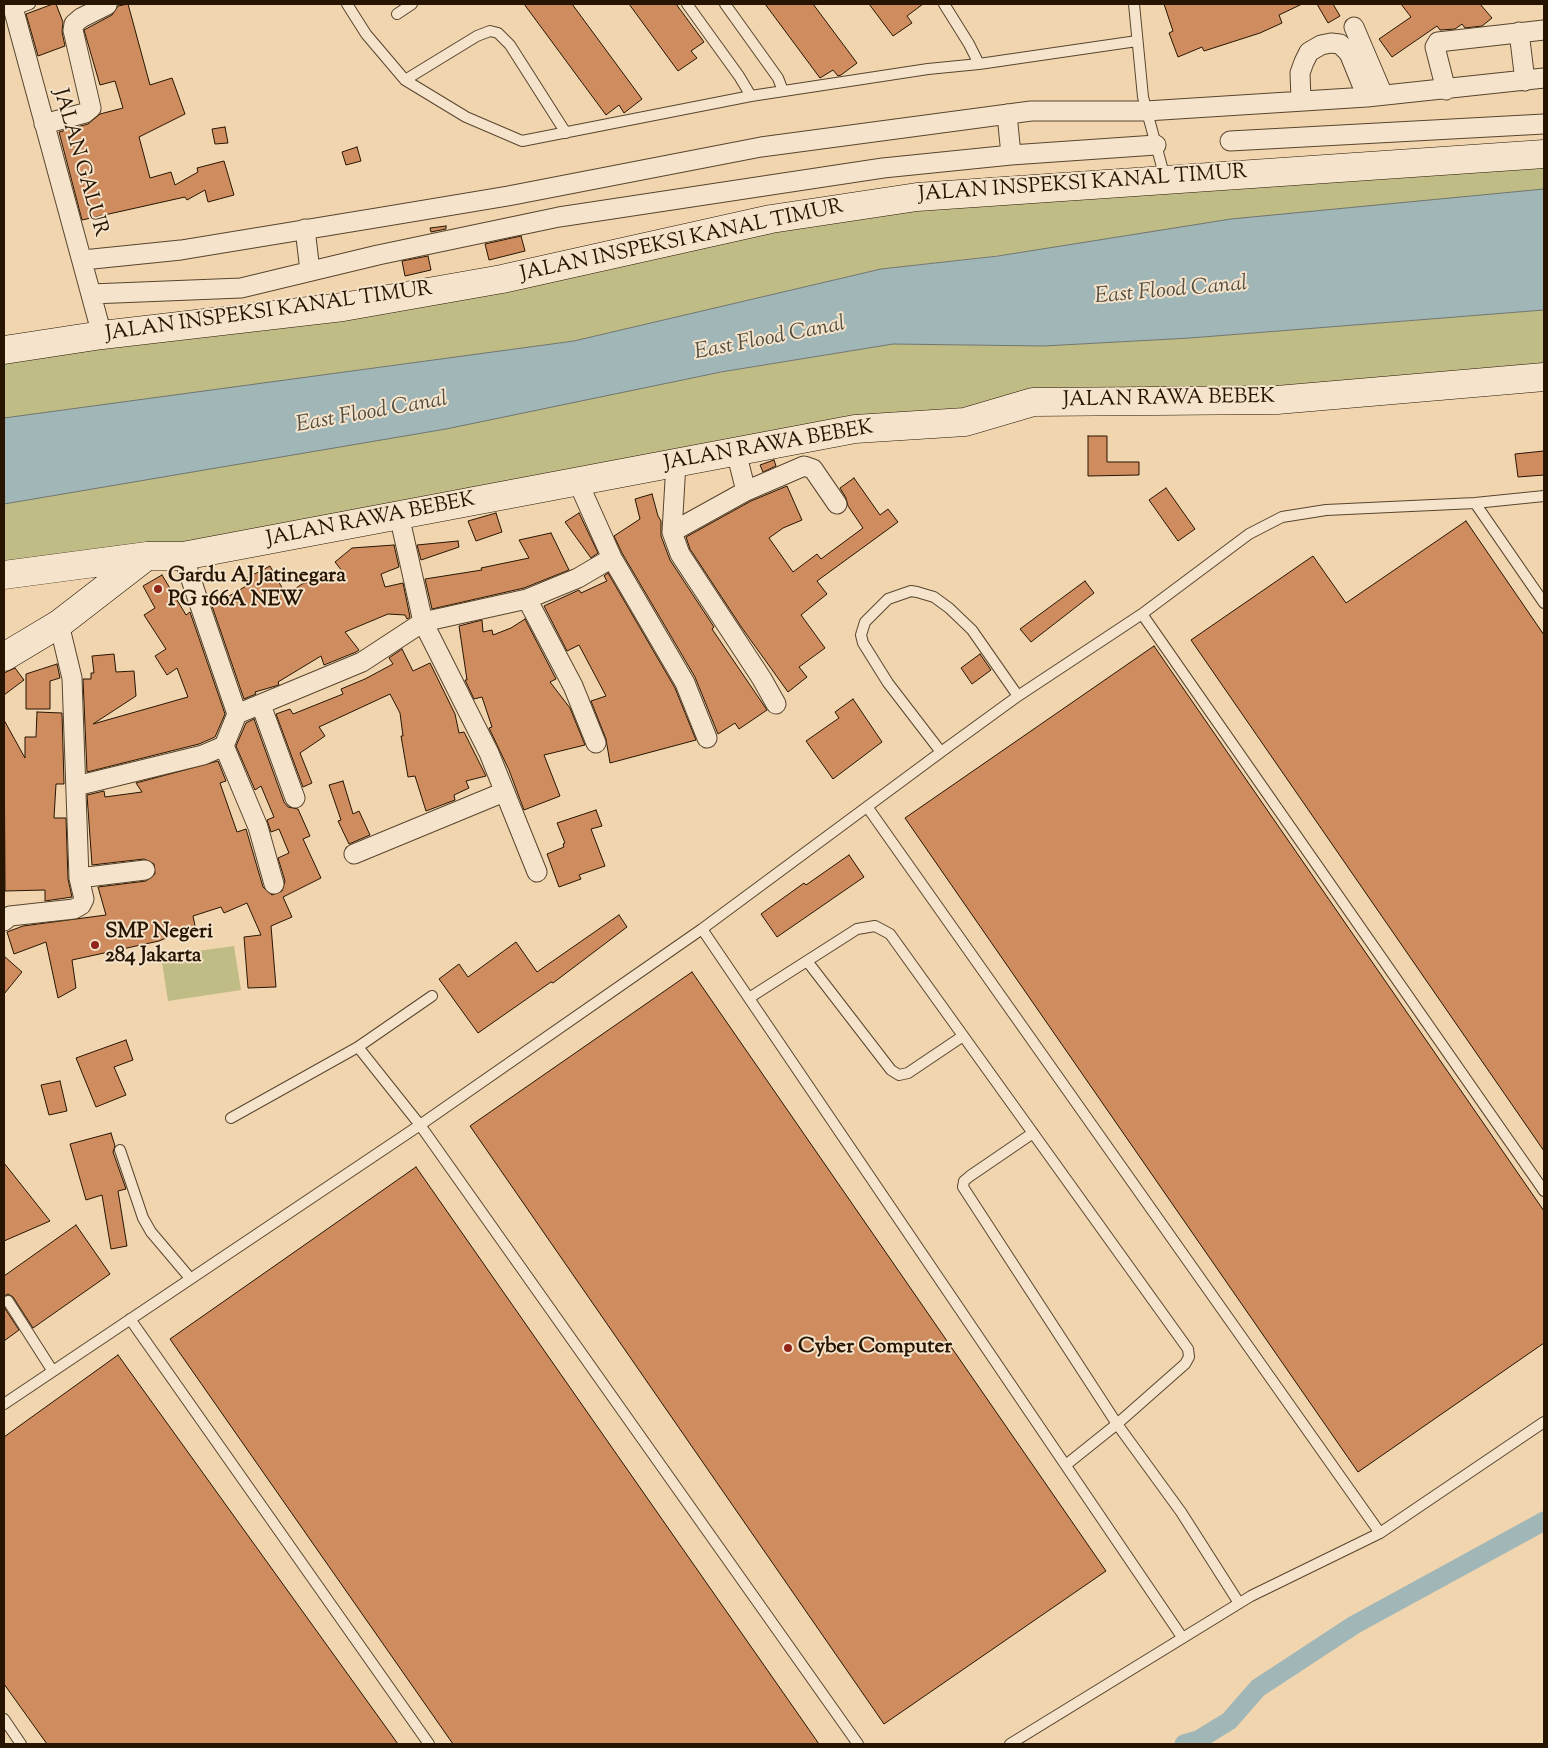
<!DOCTYPE html>
<style>
body{margin:0}
#map{position:relative;width:1548px;height:1748px;overflow:hidden;background:#f0d5af;font-family:"Sorts Mill Goudy",serif}
canvas{display:block}
.frame{position:absolute;inset:0;border:5px solid #271502;pointer-events:none}
</style>
<div id="map">
<canvas width="1548" height="1748"></canvas>
<div class="frame"></div>
</div>
<script>
const ctx = document.querySelector('canvas').getContext('2d');
ctx.lineJoin = 'round';
function fill(path, color) {
  ctx.fillStyle = color;
  ctx.fill(path, 'evenodd');
}
function toPath(rows) {
  const path = new Path2D();
  for (const r of rows) {
    path.moveTo(r[0], r[1]);
    for (let i = 2; i < r.length; i += 2) path.lineTo(r[i], r[i + 1]);
  }
  return path;
}
function strokePath(path, color, width, dash) {
  ctx.strokeStyle = color;
  ctx.lineWidth = width;
  ctx.lineCap = dash ? 'butt' : 'round';
  ctx.setLineDash(dash || []);
  ctx.stroke(path);
}
function write(font, color, halo, rows, align = 'center') {
  ctx.font = font + ' "Sorts Mill Goudy",serif';
  ctx.lineWidth = 4;
  ctx.setLineDash([]);
  ctx.textBaseline = 'middle';
  ctx.strokeStyle = halo;
  ctx.fillStyle = color;
  for (const [text, x, y, turn = 0] of rows) {
    ctx.save();
    ctx.translate(x, y);
    ctx.rotate((+turn || 0) * Math.PI / 180);
    ctx.textAlign = isNaN(turn) ? turn : align;
    if (halo) ctx.strokeText(text, 0, 0);
    ctx.fillText(text, 0, 0);
    ctx.restore();
  }
}
fill(toPath([
 [1544,154,1544,192,881,269,574,341,4,420,4,351,140,331,771,219],
 [1544,310,1544,374,1033,402,4,575,4,504,729,371,893,344,1044,346,1190,338],
 [234,946,241,990,168,1001,161,956]
]), '#c0bc86');
const water = toPath([
 [1544,189,1544,310,1190,338,1044,346,893,344,721,372,446,429,4,504,4,418,574,341,881,269,998,256,1231,219,1544,189]
]);
fill(water, '#a0b6b7');
strokePath(water, '#70766f', 1);
strokePath(toPath([
 [1184,1744,1198,1740,1229,1721,1258,1688,1354,1625,1544,1521]
]), '#a0b6b7', 19);
const building = toPath([
 [53,4,56,4,63,22,62,32,65,46,38,56,26,14,53,4],
 [128,4,150,85,172,78,185,114,139,137,150,178,171,172,175,185,198,172,197,168,224,161,234,195,208,202,205,190,187,200,185,197,82,220,59,132,88,124,100,114,123,108,115,81,100,85,84,30,112,15,118,6,128,4],
 [524,4,572,4,642,99,624,113,619,105,606,115,524,4],
 [629,4,676,4,704,42,691,51,697,58,678,71,629,4],
 [765,4,813,4,857,63,841,75,838,76,833,70,820,78,765,4],
 [869,4,923,4,907,16,912,23,893,36,869,4],
 [1164,4,1302,4,1279,15,1282,23,1260,33,1204,51,1202,47,1178,57,1169,33,1173,31,1164,4],
 [1317,4,1333,4,1340,16,1328,23,1317,4],
 [1401,4,1480,4,1492,18,1482,26,1465,28,1462,24,1455,29,1440,30,1437,26,1392,57,1379,39,1411,17,1401,4],
 [225,127,228,143,215,144,212,129,225,127],
 [357,147,361,161,346,165,342,152,357,147],
 [446,226,446,229,431,232,430,228,446,226],
 [521,236,525,251,489,260,485,244,521,236],
 [428,256,431,270,405,276,402,261,428,256],
 [1088,436,1107,436,1107,462,1139,462,1139,475,1088,476,1088,436],
 [1544,451,1544,475,1518,477,1515,454,1544,451],
 [774,460,776,466,763,472,760,465,774,460],
 [854,478,880,515,888,509,898,522,817,581,827,594,801,615,825,648,799,667,807,677,788,692,742,628,690,549,686,537,751,501,787,486,802,520,783,528,769,538,793,572,817,554,821,559,863,528,848,506,846,498,840,488,854,478],
 [1166,488,1195,529,1178,541,1149,500,1166,488],
 [652,494,658,516,661,521,661,536,670,560,714,627,712,629,767,710,739,729,735,723,718,734,695,677,622,553,614,536,640,519,635,499,652,494],
 [496,513,502,532,476,541,468,521,496,513],
 [579,513,598,553,591,558,565,522,579,513],
 [1466,521,1544,635,1544,1151,1191,640,1313,556,1346,603,1466,521],
 [551,533,569,570,524,588,432,609,425,579,482,570,481,568,529,558,519,540,551,533],
 [458,541,459,547,421,560,417,545,458,541],
 [394,545,399,567,381,574,385,587,403,583,410,617,407,619,405,615,388,614,345,632,359,650,356,652,324,665,321,656,278,682,279,685,255,692,256,694,244,699,212,606,248,585,245,579,270,566,286,595,302,584,342,571,335,562,352,548,394,545],
 [608,573,675,688,696,740,610,763,606,739,591,701,606,696,579,645,567,651,544,606,579,590,581,593,607,581,604,576,608,573],
 [162,575,186,615,190,612,225,714,215,737,199,744,87,772,83,679,91,679,91,673,94,673,92,656,114,654,116,672,134,671,136,696,93,724,188,697,177,668,167,675,155,656,166,649,144,615,155,608,143,586,162,575],
 [1085,581,1094,593,1031,642,1020,629,1085,581],
 [525,619,556,679,550,682,570,708,585,745,544,755,560,796,524,810,509,770,489,728,492,727,482,697,474,699,465,680,467,680,459,626,482,620,483,632,492,630,493,635,511,628,525,619],
 [1154,646,1544,1211,1544,1343,1358,1472,905,818,1154,646],
 [402,649,413,671,430,663,455,714,459,733,464,732,486,776,466,781,469,788,454,795,455,800,426,811,415,776,408,777,401,736,403,736,400,713,390,694,319,727,325,736,300,753,312,783,303,787,276,714,290,709,293,714,343,694,341,689,365,679,393,664,389,658,402,649],
 [980,654,991,670,972,684,961,668,980,654],
 [57,664,60,678,50,681,50,709,26,709,26,674,57,664],
 [15,668,24,680,4,695,4,673,15,668],
 [853,699,882,742,833,779,806,741,839,718,835,712,853,699],
 [37,712,62,713,64,784,56,784,54,818,66,818,68,879,72,897,45,901,45,890,5,891,4,720,25,758,25,737,36,737,37,712],
 [254,719,284,802,288,807,298,809,310,836,303,839,321,878,283,897,292,917,271,926,276,987,248,988,244,937,261,935,247,903,224,913,221,907,193,916,195,926,159,941,72,960,76,988,58,998,46,942,14,954,7,932,23,926,106,915,98,887,146,881,155,874,154,864,144,859,92,865,87,795,104,791,105,797,142,792,136,783,218,761,226,781,220,783,237,832,246,829,263,887,272,895,282,891,285,881,278,858,289,853,279,829,271,832,267,820,274,817,261,786,255,790,236,746,246,723,254,719],
 [343,781,353,814,359,811,370,835,349,844,338,821,341,820,329,785,343,781],
 [596,810,602,826,591,829,605,866,579,875,581,879,559,887,547,854,564,847,563,844,565,843,557,823,596,810],
 [849,855,864,877,777,937,761,914,804,883,806,885,849,855],
 [619,915,627,927,553,983,551,982,478,1033,439,979,459,964,468,977,516,942,537,972,619,915],
 [4,956,22,972,4,994,4,956],
 [692,972,1106,1571,884,1724,470,1126,692,972],
 [126,1040,133,1060,114,1067,126,1095,96,1107,76,1058,126,1040],
 [60,1081,67,1111,49,1115,41,1085,60,1081],
 [111,1133,115,1146,113,1152,126,1189,118,1191,127,1246,111,1249,102,1195,86,1200,70,1144,111,1133],
 [4,1163,50,1221,4,1241,4,1163],
 [416,1167,819,1744,453,1744,170,1339,416,1167],
 [76,1225,110,1274,33,1328,13,1297,8,1294,4,1296,4,1276,76,1225],
 [4,1307,19,1330,4,1341,4,1307],
 [118,1355,398,1744,47,1744,4,1684,4,1437,118,1355]
]);
fill(building, '#cf8c5e');
strokePath(building, '#271502', 1);
const lane = toPath([
 [347,4,366,34,405,80,466,117,522,141,751,96,928,69,979,64,969,44,944,4],
 [687,4,739,76,751,96],
 [725,4,778,78,783,91],
 [1134,4,1143,97,1165,178],
 [14,10,30,4],
 [397,14,412,4],
 [979,64,1137,41],
 [405,80,477,36,490,31,498,33,510,45,566,133],
 [1475,503,1544,603],
 [1142,614,1544,1191],
 [941,752,888,683,863,643,861,635,865,622,888,599,911,591,917,592,934,597,949,608,972,630,1018,696],
 [868,808,1380,1533],
 [702,929,1182,1637],
 [807,961,891,1070,899,1075,908,1073,963,1036],
 [749,998,857,929,875,926,890,934,1188,1349,1189,1357,1185,1364,1117,1424,1181,1512,1239,1603],
 [358,1047,432,996],
 [231,1118,358,1047,420,1125,858,1744],
 [1033,1133,970,1176,964,1181,963,1187,1117,1424,1067,1464],
 [120,1150,143,1218,151,1232,190,1278],
 [8,1301,52,1370],
 [130,1319,429,1744],
 [4,1404,420,1125,702,929,941,752,1018,696,1142,614,1249,534,1282,517,1326,510,1475,503,1544,496],
 [4,1719,21,1744],
 [1010,1744,1251,1596,1380,1533,1544,1422]
]);
const street = toPath([
 [12,4,102,335],
 [1354,27,1383,95],
 [1519,32,1525,81],
 [1446,90,1435,47,1438,42,1544,30],
 [1301,99,1300,73,1304,62,1309,52,1321,45,1331,43,1340,44,1349,53,1367,97],
 [1007,114,1011,155],
 [44,124,85,113,91,108,73,30,74,24,81,18,107,5],
 [1230,141,1544,124],
 [305,229,310,271],
 [83,260,181,250,382,217,508,196,761,147,1031,111,1146,111,1367,97,1544,78],
 [91,294,241,288,378,255,559,217,883,168,1011,155,1156,145],
 [736,452,746,491],
 [676,463,672,532,680,554,762,679,776,704],
 [578,482,612,558,685,683,707,738],
 [399,515,423,622,489,753,537,872],
 [672,532,746,491,804,466,813,469,837,504],
 [527,599,573,686,596,743],
 [261,705,295,798],
 [237,714,362,662,423,622,527,599,578,578,612,558],
 [224,746,258,827,274,884],
 [76,786,203,755,224,746,237,714,183,556],
 [354,854,504,792],
 [79,878,145,870],
 [4,921,10,916,74,909,81,905,84,899,79,878,72,678,59,624]
]);
const secondary = toPath([
 [4,350,102,335,343,307,502,279,771,219,917,197,1544,154],
 [4,575,147,556,183,556,855,429,965,422,1033,402,1277,400,1544,377],
 [4,657,59,624,147,556]
]);
strokePath(lane, '#59452d', 12);
strokePath(street, '#59452d', 21);
strokePath(secondary, '#271502', 29);
strokePath(lane, '#f5e4cb', 10);
strokePath(street, '#f5e4cb', 19);
strokePath(secondary, '#f5e4cb', 28);
for (const [x, y, r, color] of [
 [158,589,5,"#8f2418"],
 [95,945,5,"#8f2418"],
 [788,1348,5,"#8f2418"]
]) {
  const dot = new Path2D();
  dot.arc(x, y, r, 0, 2 * Math.PI);
  ctx.fillStyle = color;
  ctx.fill(dot);
  strokePath(dot, '#f5e4cb', 2);
}
write('21px', '#271502', '#f5e4cb', [
 ["JALAN GALUR",79,163,74],
 ["JALAN INSPEKSI KANAL TIMUR",1083,185,-4],
 ["JALAN INSPEKSI KANAL TIMUR",682,242,-12],
 ["JALAN INSPEKSI KANAL TIMUR",269,313,-8],
 ["JALAN RAWA BEBEK",1169,400,-1],
 ["JALAN RAWA BEBEK",769,447,-10],
 ["JALAN RAWA BEBEK",371,521,-11]
]);
write('bold 21px', '#271502', '#f5e4cb', [
 ["Gardu AJ Jatinegara",168,577],
 ["PG 166A NEW",168,601],
 ["SMP Negeri",105,933],
 ["284 Jakarta",105,957],
 ["Cyber Computer",798,1348]
], 'left');
write('italic 22px', '#514d41', '#f5e4cb', [
 ["East Flood Canal",1171,292,-5],
 ["East Flood Canal",770,340,-11],
 ["East Flood Canal",372,414,-10]
]);
</script>
